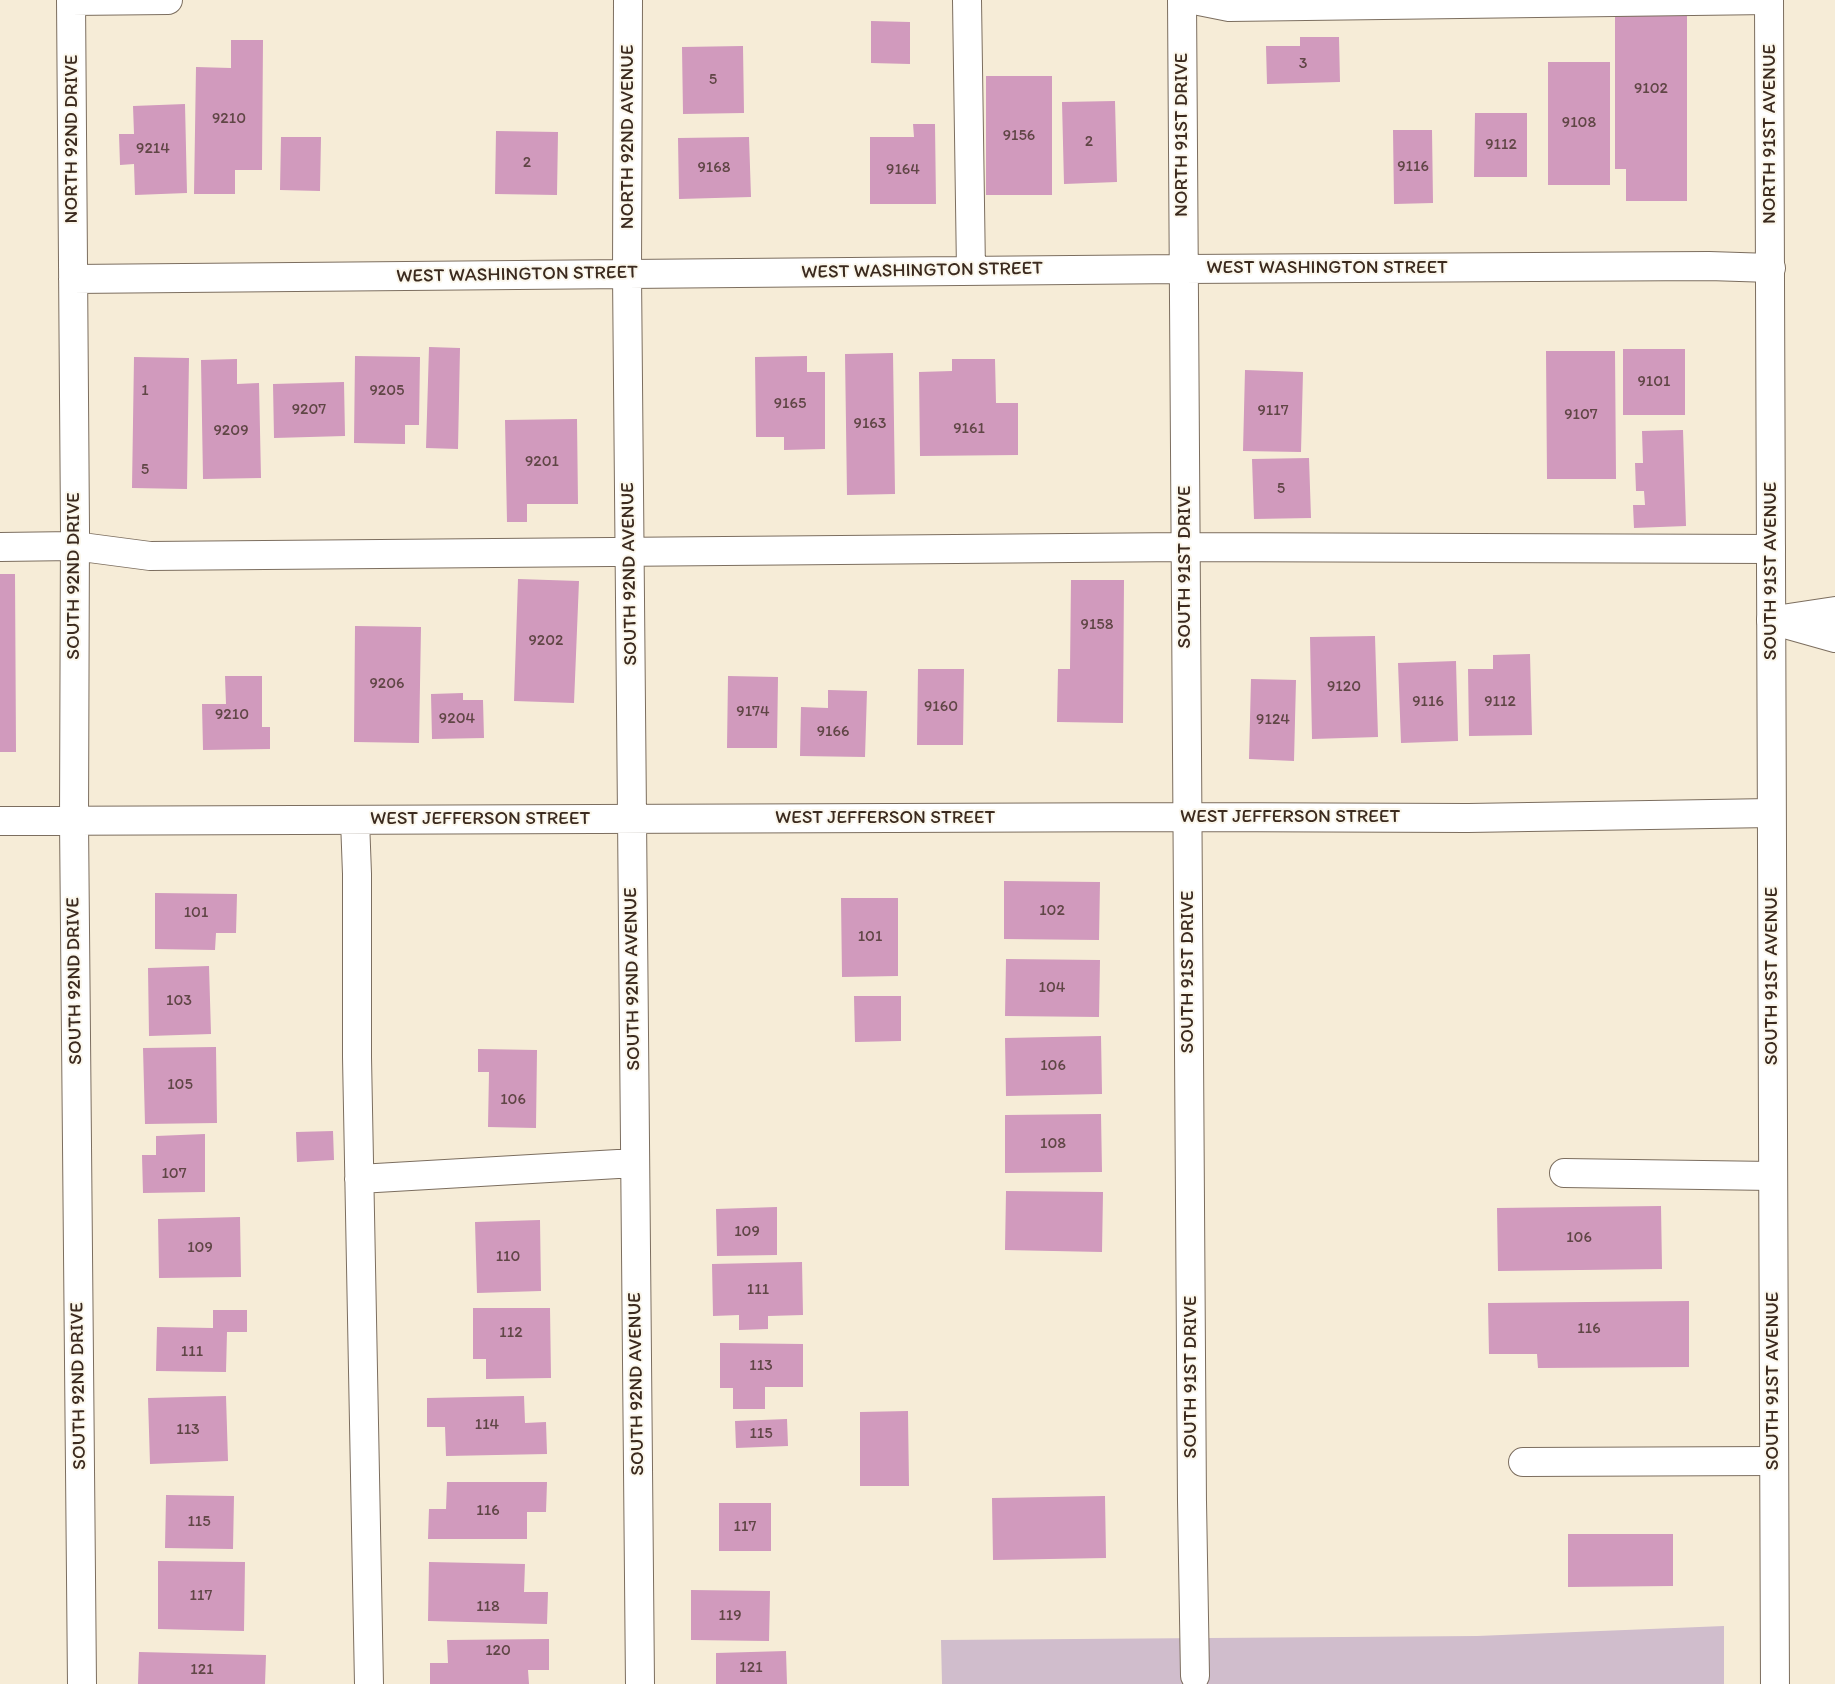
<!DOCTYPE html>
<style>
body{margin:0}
canvas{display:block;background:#f6ecd7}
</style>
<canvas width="1835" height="1684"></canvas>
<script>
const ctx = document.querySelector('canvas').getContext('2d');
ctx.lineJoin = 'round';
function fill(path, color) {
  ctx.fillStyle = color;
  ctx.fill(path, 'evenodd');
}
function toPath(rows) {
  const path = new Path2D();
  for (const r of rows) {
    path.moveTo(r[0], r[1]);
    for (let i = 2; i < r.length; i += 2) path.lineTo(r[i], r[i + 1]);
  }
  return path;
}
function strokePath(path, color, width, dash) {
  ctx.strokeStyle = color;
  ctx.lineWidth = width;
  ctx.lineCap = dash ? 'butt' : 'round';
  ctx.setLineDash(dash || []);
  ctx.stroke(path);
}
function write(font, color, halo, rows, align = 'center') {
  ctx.font = font + ' Itim,sans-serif';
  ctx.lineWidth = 4;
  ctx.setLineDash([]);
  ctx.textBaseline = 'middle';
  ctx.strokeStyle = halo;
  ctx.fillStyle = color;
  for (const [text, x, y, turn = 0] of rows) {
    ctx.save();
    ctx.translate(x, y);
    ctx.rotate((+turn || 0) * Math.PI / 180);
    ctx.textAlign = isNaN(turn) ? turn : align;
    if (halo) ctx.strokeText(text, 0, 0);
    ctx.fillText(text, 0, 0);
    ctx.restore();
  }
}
fill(toPath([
 [1724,1626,1724,1684,942,1684,941,1640,1477,1636]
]), '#d0bdcc');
fill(toPath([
 [1615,10,1687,10,1687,201,1626,201,1626,169,1615,169],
 [871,21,910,22,910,64,871,63],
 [1300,37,1339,37,1340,82,1267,84,1266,46,1300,46],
 [231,40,263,40,262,170,235,170,235,194,194,194,196,67,231,68],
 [743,46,744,113,683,114,682,47],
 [1548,62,1610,62,1610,185,1548,185],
 [986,76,1052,76,1052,195,986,195],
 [1115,101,1117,182,1064,184,1062,102],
 [185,104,187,193,135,195,134,164,120,165,119,134,134,134,133,106],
 [1475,113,1527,113,1527,177,1474,177],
 [913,124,935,124,936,204,870,204,870,137,914,137],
 [1393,130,1432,130,1433,203,1394,204],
 [496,131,558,132,557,195,495,194],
 [281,137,321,137,320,191,280,190],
 [749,137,751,197,679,199,678,138],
 [429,347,460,348,458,449,426,448],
 [1623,349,1685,349,1685,415,1623,415],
 [1546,351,1615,351,1616,479,1547,479],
 [893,353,895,494,847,495,845,354],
 [355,356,420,357,419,425,405,425,405,444,354,443],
 [807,356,807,372,825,372,825,449,784,450,784,437,756,437,755,357],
 [134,357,189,358,187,489,132,488],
 [237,359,237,384,259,383,261,478,203,479,201,360],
 [952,359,995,359,996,403,1018,403,1018,455,920,456,919,372,952,371],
 [1245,370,1303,372,1301,452,1243,451],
 [344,382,345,436,274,438,273,384],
 [577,419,578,504,527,504,527,522,507,522,505,420],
 [1683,430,1686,526,1634,528,1633,505,1645,505,1644,491,1636,491,1635,463,1643,463,1642,431],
 [1309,458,1311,518,1254,519,1252,459],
 [0,574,15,574,16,752,0,752],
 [518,579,579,581,574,703,514,701],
 [1071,580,1124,580,1123,723,1057,722,1058,669,1070,669],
 [355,626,421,627,419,743,354,742],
 [1375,636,1378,737,1312,739,1310,637],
 [1530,654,1532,735,1469,736,1468,669,1493,669,1493,655],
 [1456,661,1458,741,1401,743,1398,663],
 [918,669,964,669,963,745,917,745],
 [225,676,262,676,262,727,270,727,270,749,203,750,202,704,226,704],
 [728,676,778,677,777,748,727,748],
 [1251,679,1296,680,1294,761,1249,759],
 [828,690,867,691,865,757,800,756,801,707,828,708],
 [463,693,463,700,483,700,484,738,432,739,431,694],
 [1004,881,1100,882,1099,940,1004,939],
 [155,893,237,894,236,933,216,933,215,950,155,949],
 [841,898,898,898,898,976,842,977],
 [1006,959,1100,960,1099,1017,1005,1016],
 [209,966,211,1034,149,1036,148,968],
 [854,996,901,996,901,1041,855,1042],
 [1101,1036,1102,1094,1006,1096,1005,1038],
 [216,1047,217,1123,145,1124,143,1048],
 [478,1049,537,1050,536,1128,488,1127,489,1072,478,1072],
 [1101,1114,1102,1172,1005,1173,1005,1115],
 [333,1131,334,1160,297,1162,296,1132],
 [205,1134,205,1192,143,1193,142,1155,156,1155,156,1136],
 [1006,1191,1103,1192,1102,1252,1005,1250],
 [1661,1206,1662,1269,1498,1271,1497,1208],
 [777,1207,777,1255,717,1256,716,1209],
 [240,1217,241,1277,159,1278,158,1219],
 [540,1220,541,1291,477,1293,475,1222],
 [802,1262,803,1315,768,1316,768,1329,739,1330,739,1315,713,1316,712,1264],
 [1689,1301,1689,1367,1538,1368,1537,1354,1489,1354,1488,1303],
 [473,1308,550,1308,551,1378,486,1379,486,1359,473,1359],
 [213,1310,247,1310,247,1332,227,1332,226,1372,156,1371,157,1327,213,1328],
 [720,1343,803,1344,803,1387,765,1387,765,1409,733,1409,733,1388,720,1388],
 [226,1396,228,1461,150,1464,148,1398],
 [524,1396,525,1423,546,1422,547,1454,446,1456,445,1427,427,1427,427,1398],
 [908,1411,909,1486,860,1486,860,1412],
 [787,1419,788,1446,736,1448,735,1421],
 [447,1482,547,1482,546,1512,527,1512,527,1539,428,1539,429,1509,446,1509],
 [166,1495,234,1496,233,1549,165,1548],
 [1105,1496,1106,1558,993,1560,992,1498],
 [719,1503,771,1503,771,1551,719,1551],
 [1568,1534,1673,1534,1673,1586,1568,1587],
 [158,1561,245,1562,244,1631,158,1629],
 [429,1562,525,1564,524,1592,548,1592,547,1624,428,1621],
 [691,1590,770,1591,769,1641,691,1640],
 [549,1639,549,1670,528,1670,529,1684,430,1684,430,1663,448,1663,447,1640],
 [786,1651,787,1684,716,1684,716,1653],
 [139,1652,266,1655,265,1684,138,1684]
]), '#d19abd');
const minor = toPath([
 [71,0,75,528,74,821,82,1684],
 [628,0,627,274,640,1684],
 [967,0,971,271],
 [1182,0,1192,1501,1195,1676],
 [1194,0,1229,7,1769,0],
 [71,1,168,0],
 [73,279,1183,269,1709,266,1771,268],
 [0,547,74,546,150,556,1185,547,1771,549],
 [1782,619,1835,611],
 [1771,620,1835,638],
 [355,820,357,874,357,1057,369,1684],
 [0,821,1187,817,1468,818,1771,813],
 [1564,1173,1772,1176],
 [359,1179,635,1163],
 [1523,1462,1774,1461]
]);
const major = toPath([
 [1769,0,1775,1684]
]);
strokePath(minor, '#7c6e5f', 30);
strokePath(major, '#7c6e5f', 30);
strokePath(minor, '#fff', 28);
strokePath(major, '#fff', 28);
write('16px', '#604646', null, [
 ["3",1303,64],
 ["5",713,80],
 ["9102",1651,89],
 ["9210",229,119],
 ["9108",1579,123],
 ["9156",1019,136],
 ["2",1089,142],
 ["9112",1501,145],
 ["9214",153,149],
 ["2",527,163],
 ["9116",1413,167],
 ["9168",714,168],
 ["9164",903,170],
 ["9101",1654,382],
 ["1",145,391],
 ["9205",387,391],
 ["9165",790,404],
 ["9207",309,410],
 ["9117",1273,411],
 ["9107",1581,415],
 ["9163",870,424],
 ["9161",969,429],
 ["9209",231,431],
 ["9201",542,462],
 ["5",145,470],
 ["5",1281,489],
 ["9158",1097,625],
 ["9202",546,641],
 ["9206",387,684],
 ["9120",1344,687],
 ["9116",1428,702],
 ["9112",1500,702],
 ["9160",941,707],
 ["9174",753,712],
 ["9210",232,715],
 ["9204",457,719],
 ["9124",1273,720],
 ["9166",833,732],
 ["102",1052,911],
 ["101",196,913],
 ["101",870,937],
 ["104",1052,988],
 ["103",179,1001],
 ["106",1053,1066],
 ["105",180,1085],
 ["106",513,1100],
 ["108",1053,1144],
 ["107",174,1174],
 ["109",747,1232],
 ["106",1579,1238],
 ["109",200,1248],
 ["110",508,1257],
 ["111",758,1290],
 ["116",1589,1329],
 ["112",511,1333],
 ["111",192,1352],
 ["113",761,1366],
 ["114",487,1425],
 ["113",188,1430],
 ["115",761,1434],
 ["116",488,1511],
 ["115",199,1522],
 ["117",745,1527],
 ["117",201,1596],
 ["118",488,1607],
 ["119",730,1616],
 ["120",498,1651],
 ["121",751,1668],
 ["121",202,1670]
]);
write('19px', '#3b2a1e', '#fbf7ec', [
 ["NORTH 91ST AVENUE",1770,134,-90],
 ["NORTH 91ST DRIVE",1182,135,-90],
 ["NORTH 92ND AVENUE",628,137,-90],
 ["NORTH 92ND DRIVE",72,139,-90],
 ["WEST WASHINGTON STREET",1327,268],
 ["WEST WASHINGTON STREET",922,271,-1],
 ["WEST WASHINGTON STREET",517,275,-1],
 ["SOUTH 91ST DRIVE",1185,567,-90],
 ["SOUTH 91ST AVENUE",1771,571,-90],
 ["SOUTH 92ND AVENUE",630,574,-91],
 ["SOUTH 92ND DRIVE",74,576,-90],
 ["WEST JEFFERSON STREET",1290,817],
 ["WEST JEFFERSON STREET",885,818],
 ["WEST JEFFERSON STREET",480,819],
 ["SOUTH 91ST DRIVE",1188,972,-90],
 ["SOUTH 91ST AVENUE",1772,976,-90],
 ["SOUTH 92ND AVENUE",633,979,-91],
 ["SOUTH 92ND DRIVE",75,981,-91],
 ["SOUTH 91ST DRIVE",1191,1377,-90],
 ["SOUTH 91ST AVENUE",1773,1381,-90],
 ["SOUTH 92ND AVENUE",637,1384,-91],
 ["SOUTH 92ND DRIVE",79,1386,-91]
]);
</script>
